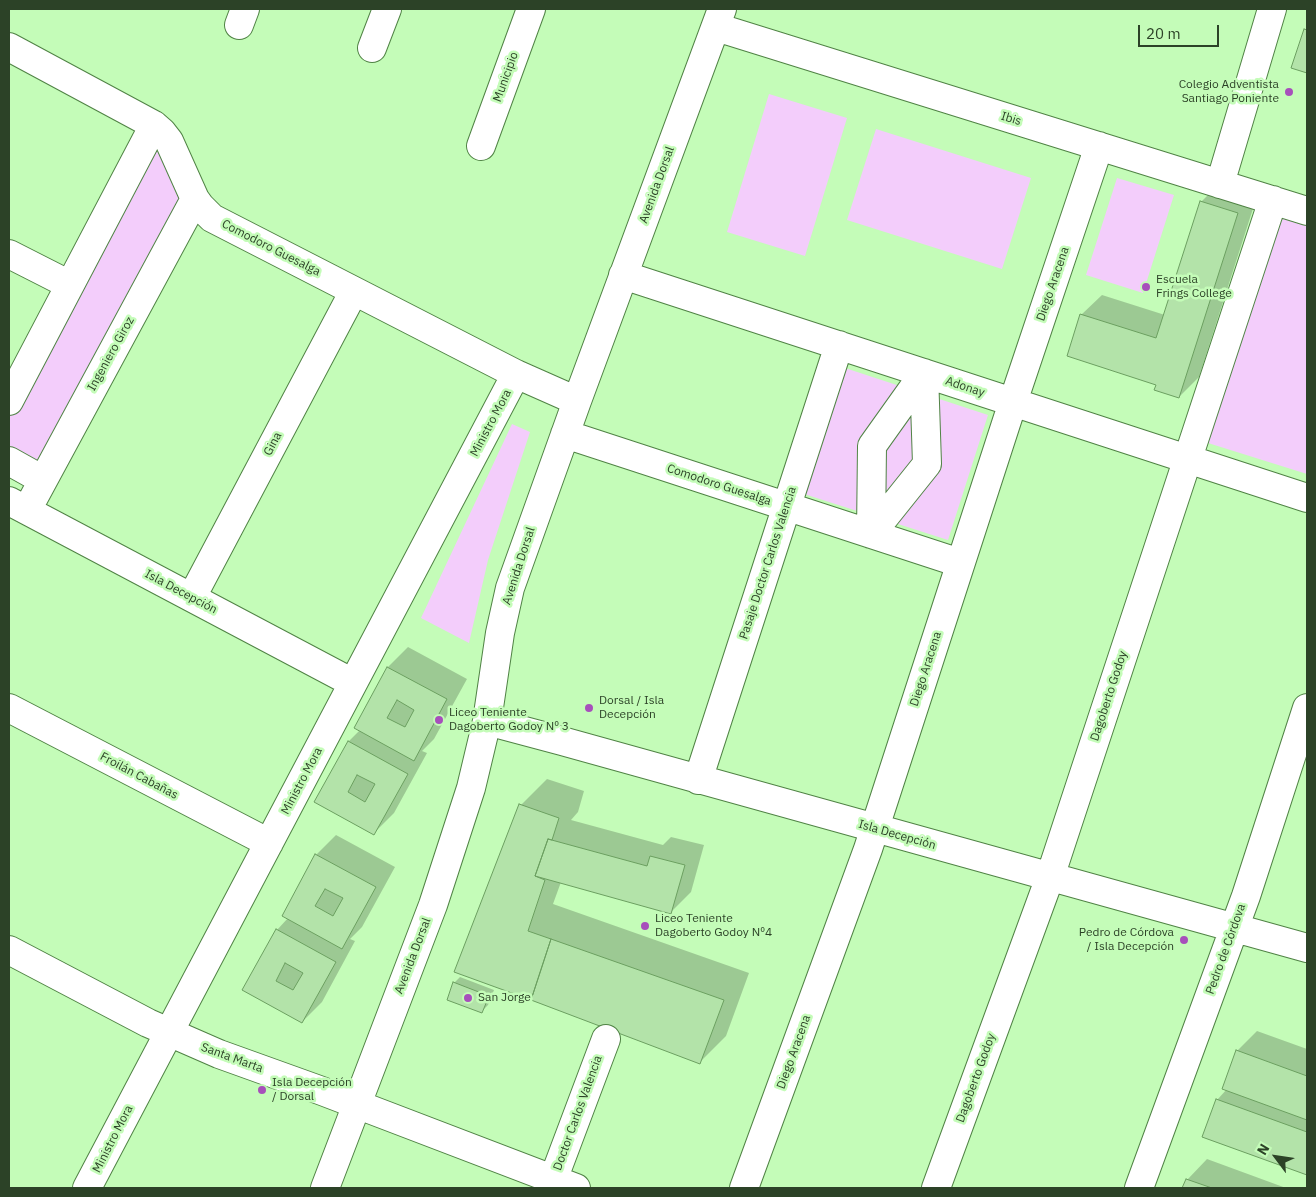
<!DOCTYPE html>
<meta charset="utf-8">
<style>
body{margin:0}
#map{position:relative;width:1316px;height:1197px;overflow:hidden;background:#c4fcb8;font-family:"IBM Plex Sans",sans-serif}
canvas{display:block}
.frame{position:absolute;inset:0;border:10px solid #2c4227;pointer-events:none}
.north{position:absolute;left:1251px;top:1132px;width:50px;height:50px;-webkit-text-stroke:4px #c4fcb8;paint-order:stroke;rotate:301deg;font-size:14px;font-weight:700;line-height:20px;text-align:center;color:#2c4227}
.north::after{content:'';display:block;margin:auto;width:18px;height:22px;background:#2c4227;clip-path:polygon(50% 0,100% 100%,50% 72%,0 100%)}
.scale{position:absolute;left:1138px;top:25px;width:81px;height:22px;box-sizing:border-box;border:2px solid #2c4227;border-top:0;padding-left:6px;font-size:15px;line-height:18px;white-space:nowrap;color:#2c4227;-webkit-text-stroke:4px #c4fcb8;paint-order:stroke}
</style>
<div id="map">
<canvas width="1316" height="1197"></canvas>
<div class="frame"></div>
<div class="north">N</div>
<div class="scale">20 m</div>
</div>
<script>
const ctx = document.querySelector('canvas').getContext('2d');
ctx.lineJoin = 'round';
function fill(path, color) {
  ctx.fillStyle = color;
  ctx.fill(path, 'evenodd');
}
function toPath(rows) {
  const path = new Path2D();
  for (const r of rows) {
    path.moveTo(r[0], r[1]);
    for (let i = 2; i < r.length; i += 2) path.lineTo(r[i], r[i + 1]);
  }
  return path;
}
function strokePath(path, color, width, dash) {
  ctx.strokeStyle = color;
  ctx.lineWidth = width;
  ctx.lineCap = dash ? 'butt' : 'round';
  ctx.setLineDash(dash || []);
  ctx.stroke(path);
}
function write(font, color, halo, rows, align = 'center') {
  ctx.font = font + ' "IBM Plex Sans",sans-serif';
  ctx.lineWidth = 5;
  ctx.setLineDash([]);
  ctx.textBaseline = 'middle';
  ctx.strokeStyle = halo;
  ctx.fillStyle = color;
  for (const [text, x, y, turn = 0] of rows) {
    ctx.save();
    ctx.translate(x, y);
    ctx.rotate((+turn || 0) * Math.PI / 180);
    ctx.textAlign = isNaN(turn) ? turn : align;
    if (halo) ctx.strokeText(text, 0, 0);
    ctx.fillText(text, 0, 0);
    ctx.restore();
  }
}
fill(toPath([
 [769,94,847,118,805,256,727,232],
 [876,129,1031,178,1002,269,847,220],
 [152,144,164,153,188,202,44,465,9,447,9,412],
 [1117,178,1174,195,1143,293,1086,275],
 [1280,213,1307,221,1307,474,1208,443],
 [845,368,988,415,948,540,804,494],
 [512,424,530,432,488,560,469,643,421,618]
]), '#f3cdfb');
fill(toPath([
 [1307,27,1307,71,1293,67,1305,30],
 [1222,181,1258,193,1199,377,1179,397,1158,384,1081,315,1102,295,1165,315,1201,202],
 [408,647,467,679,434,739,422,751,427,753,394,813,374,833,316,802,349,741,360,730,355,727,388,667],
 [547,779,584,791,578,812,571,820,663,845,671,837,704,845,691,892,671,912,561,882,553,904,749,973,726,1036,700,1062,456,972,521,805],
 [336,835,395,867,362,927,350,939,355,941,322,1002,302,1022,244,990,277,930,288,918,316,855],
 [460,977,494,990,488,1005,482,1011,454,983],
 [1257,1031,1307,1049,1307,1174,1203,1137,1217,1100,1227,1089,1237,1051],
 [1207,1159,1286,1188,1184,1188,1187,1180]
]), '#0003');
const building = toPath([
 [1304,29,1307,30,1307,73,1291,68,1304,29],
 [1200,201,1238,213,1179,398,1154,390,1156,385,1067,356,1080,314,1156,338,1200,201],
 [387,667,447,699,414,761,354,728,387,667],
 [397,700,414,710,405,727,387,718,397,700],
 [348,741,408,774,374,835,314,802,348,741],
 [357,775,375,784,365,802,348,792,357,775],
 [519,804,559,818,552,840,548,839,535,876,545,880,528,931,551,939,531,1000,454,972,519,804],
 [548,839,647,866,650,856,685,865,671,914,535,876,548,839],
 [315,854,376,887,342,949,282,916,315,854],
 [325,889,343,898,333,916,315,906,325,889],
 [276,929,336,962,302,1023,242,990,276,929],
 [285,963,303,973,293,990,276,981,285,963],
 [551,939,724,1000,700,1064,531,1000,551,939],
 [453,982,489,996,482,1013,447,1000,453,982],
 [1236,1050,1307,1076,1307,1120,1222,1089,1236,1050],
 [1216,1099,1307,1132,1307,1175,1202,1137,1216,1099],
 [1186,1179,1212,1188,1182,1188,1186,1179]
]);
fill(building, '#b3e3a9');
strokePath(building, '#6b9f60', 1);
const minor = toPath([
 [239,25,245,9],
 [716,27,1307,211],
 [9,47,154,125,162,132,169,141,195,199,200,206,212,218,516,374,577,401],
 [372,48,387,9],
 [481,146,531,9],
 [1220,184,1272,9],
 [9,254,70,285],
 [623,275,1307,498],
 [924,373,927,464,871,534,872,446,924,373],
 [9,401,154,125],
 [565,434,960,563],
 [9,461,43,480],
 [9,501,353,683],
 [27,510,195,199],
 [192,597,354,291],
 [9,708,269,843],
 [487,721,562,741,1307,948],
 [698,780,839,345],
 [9,950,148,1023,219,1054,322,1091,576,1188],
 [87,1188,516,374],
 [325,1188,433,905,471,788,487,721,500,633,510,588,577,401,722,9],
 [550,1188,606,1039],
 [744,1188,868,849,1013,402,1099,146],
 [936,1188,1050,877,1273,200],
 [1139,1188,1246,896,1307,708]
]);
strokePath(minor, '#508345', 30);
strokePath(minor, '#fff', 28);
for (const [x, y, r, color] of [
 [1289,92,5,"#a74fbb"],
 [1146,287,5,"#a74fbb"],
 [589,708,5,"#a74fbb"],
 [439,720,5,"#a74fbb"],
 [645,926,5,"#a74fbb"],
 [1184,940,5,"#a74fbb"],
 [468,998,5,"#a74fbb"],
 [262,1090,5,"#a74fbb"]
]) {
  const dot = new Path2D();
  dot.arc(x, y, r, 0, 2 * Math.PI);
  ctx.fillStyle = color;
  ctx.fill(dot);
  strokePath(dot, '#c4fcb8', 2);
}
write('12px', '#2c4227', '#c4fcb8', [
 ["Municipio",506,77,-70],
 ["Ibis",1011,119,17],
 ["Avenida Dorsal",657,185,-70],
 ["Comodoro Guesalga",271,248,27],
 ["Diego Aracena",1053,284,-71],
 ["Ingeniero Giroz",111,354,-61],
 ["Adonay",965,387,18],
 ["Ministro Mora",491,423,-62],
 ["Gina",273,444,-62],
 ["Comodoro Guesalga",719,485,18],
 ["Pasaje Doctor Carlos Valencia",768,563,-72],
 ["Avenida Dorsal",519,566,-72],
 ["Isla Decepción",181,592,28],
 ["Diego Aracena",926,669,-72],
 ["Dagoberto Godoy",1109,696,-72],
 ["Froilán Cabañas",139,776,28],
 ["Ministro Mora",302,781,-62],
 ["Isla Decepción",897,835,16],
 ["Pedro de Córdova",1226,949,-70],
 ["Avenida Dorsal",413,956,-69],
 ["Diego Aracena",794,1052,-70],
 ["Santa Marta",232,1058,20],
 ["Dagoberto Godoy",976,1078,-70],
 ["Doctor Carlos Valencia",578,1113,-70],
 ["Ministro Mora",113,1139,-63]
]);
write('12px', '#2c4227', '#c4fcb8', [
 ["Colegio Adventista",1279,85,"right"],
 ["Santiago Poniente",1279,99,"right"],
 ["Escuela",1156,280],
 ["Frings College",1156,294],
 ["Dorsal / Isla",599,701],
 ["Decepción",599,715],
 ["Liceo Teniente",449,713],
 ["Dagoberto Godoy Nº 3",449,727],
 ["Liceo Teniente",655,919],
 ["Dagoberto Godoy Nº4",655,933],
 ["Pedro de Córdova",1174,933,"right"],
 ["/ Isla Decepción",1174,947,"right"],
 ["San Jorge",478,998],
 ["Isla Decepción",272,1083],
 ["/ Dorsal",272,1097]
], 'left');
</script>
